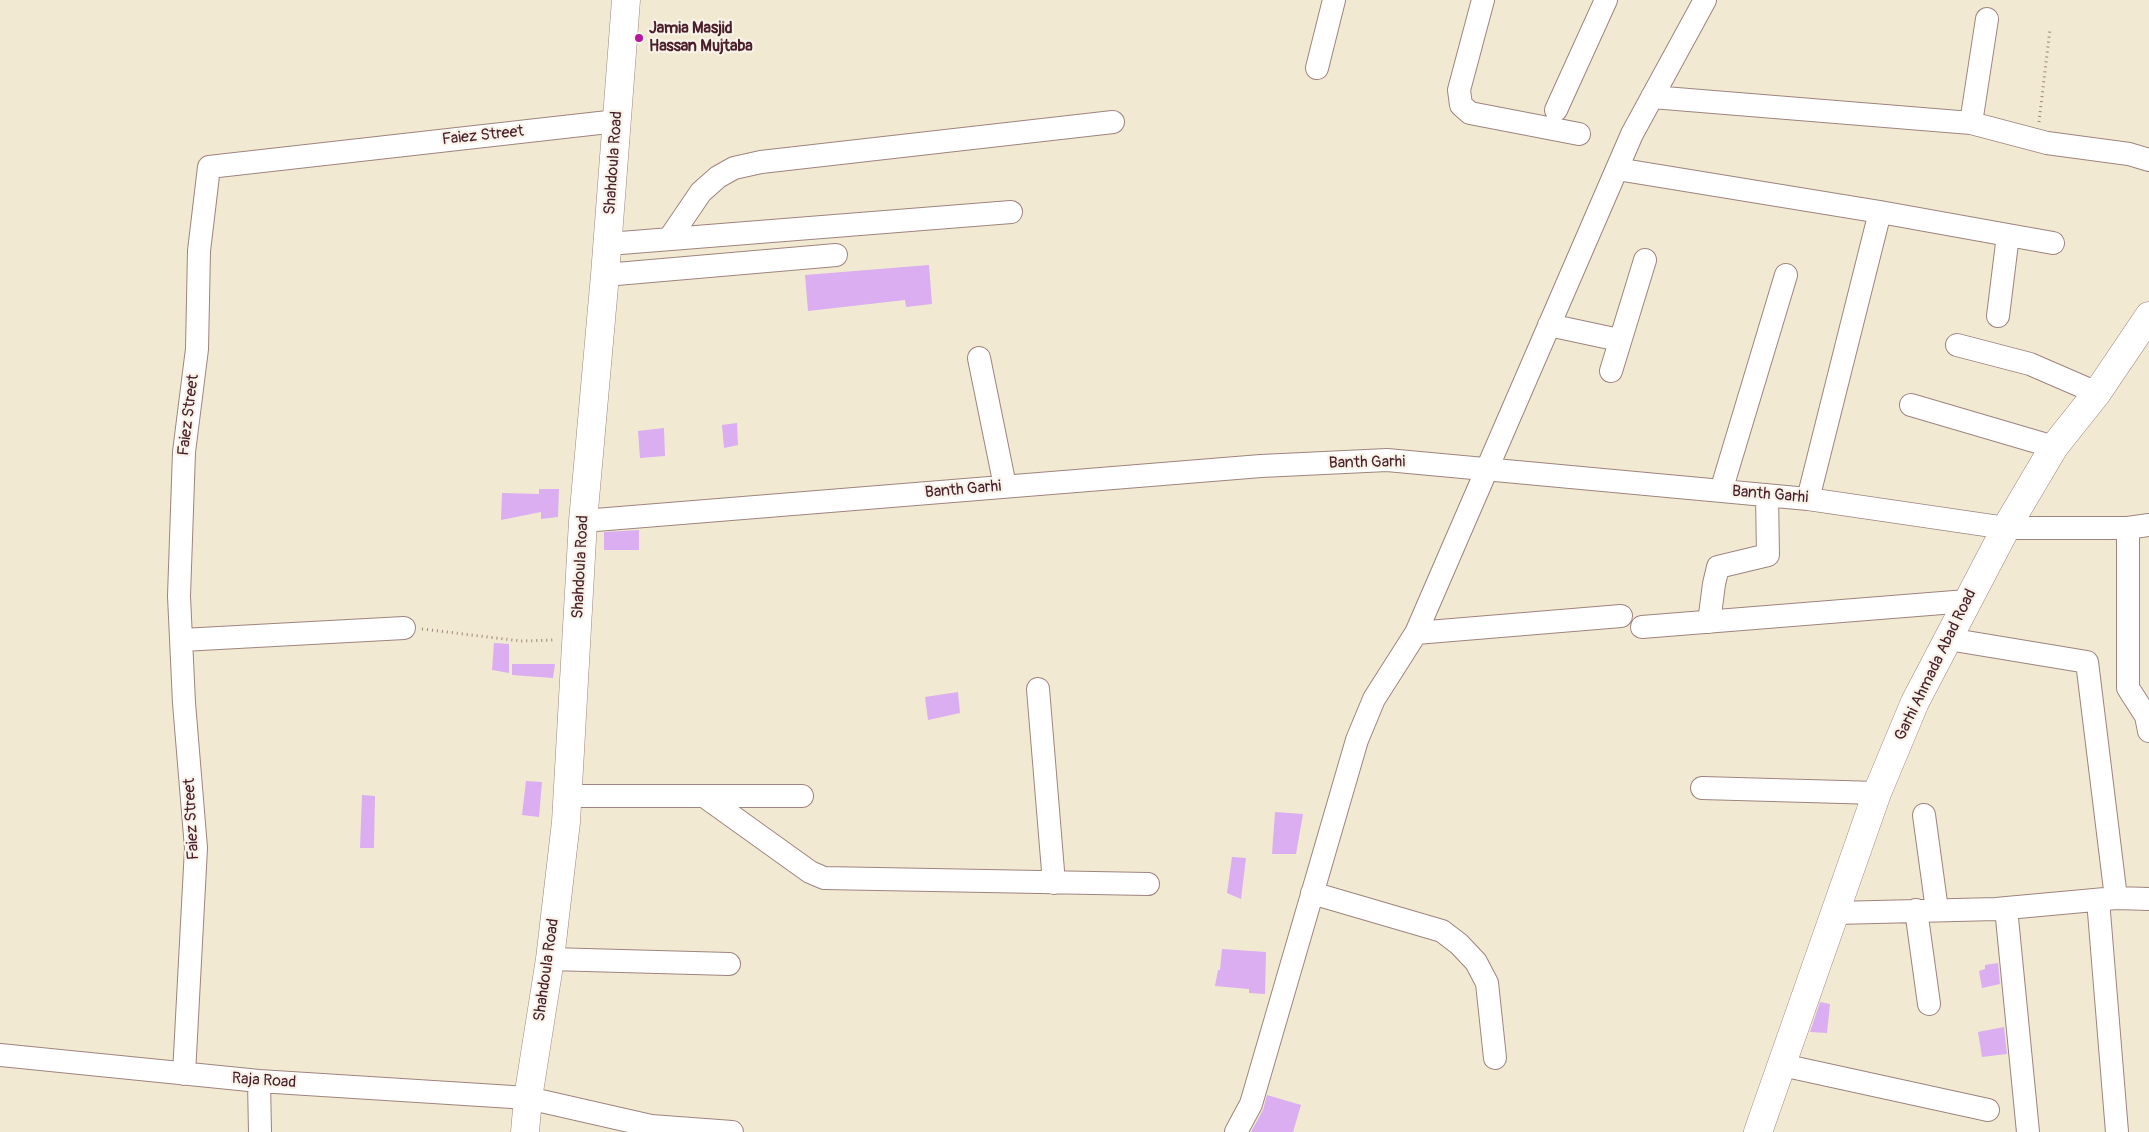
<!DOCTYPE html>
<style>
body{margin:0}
canvas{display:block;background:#f1e9d2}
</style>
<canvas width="2149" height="1132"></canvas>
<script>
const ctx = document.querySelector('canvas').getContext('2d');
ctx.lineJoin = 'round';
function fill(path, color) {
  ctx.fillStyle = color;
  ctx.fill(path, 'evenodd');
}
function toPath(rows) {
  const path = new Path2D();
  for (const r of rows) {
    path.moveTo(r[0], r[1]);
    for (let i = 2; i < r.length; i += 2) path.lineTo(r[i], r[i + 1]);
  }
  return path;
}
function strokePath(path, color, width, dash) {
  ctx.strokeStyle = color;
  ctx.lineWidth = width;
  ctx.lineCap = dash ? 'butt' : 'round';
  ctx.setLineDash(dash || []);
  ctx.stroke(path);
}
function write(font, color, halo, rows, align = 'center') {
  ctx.font = font + ' Pangolin,sans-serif';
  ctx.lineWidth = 4.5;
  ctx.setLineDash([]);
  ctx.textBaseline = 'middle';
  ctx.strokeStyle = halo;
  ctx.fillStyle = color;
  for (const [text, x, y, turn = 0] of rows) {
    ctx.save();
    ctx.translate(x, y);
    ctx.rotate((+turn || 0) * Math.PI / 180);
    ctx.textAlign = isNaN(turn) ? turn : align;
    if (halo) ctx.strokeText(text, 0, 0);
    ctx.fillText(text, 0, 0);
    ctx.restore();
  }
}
fill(toPath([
 [929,265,932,304,906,307,905,300,808,311,805,275],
 [737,423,738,445,724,448,722,425],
 [664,428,665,456,640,458,638,431],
 [539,489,559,489,558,517,541,519,541,512,501,520,502,493,539,494],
 [639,530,639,550,604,550,604,532],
 [494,643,509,644,509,673,492,670],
 [512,664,555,664,553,678,512,675],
 [958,692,960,713,928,720,925,697],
 [526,781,542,782,539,817,522,815],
 [362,795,375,796,374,848,360,848],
 [1275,812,1303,814,1296,854,1272,854],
 [1232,857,1246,858,1241,899,1227,893],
 [1222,949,1266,952,1265,994,1249,993,1249,989,1215,986,1218,970,1220,970],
 [1998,963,2000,984,1982,988,1979,971,1985,969,1985,965],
 [1820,1002,1830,1004,1827,1033,1810,1032],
 [2004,1027,2007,1054,1982,1057,1978,1032],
 [1267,1095,1301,1105,1293,1132,1251,1132,1263,1110]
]), '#daaef0');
const minor = toPath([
 [1483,0,1459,90,1461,105,1470,113,1579,134],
 [1987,19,1971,123,2047,143,2129,154,2149,160],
 [1317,68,1334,0],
 [1652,97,1971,123],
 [1556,110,1606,0],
 [1617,169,1880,212,2008,235,1998,316],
 [2008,235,2053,243],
 [669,239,701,192,718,177,734,168,761,162,1113,122],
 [608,244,1011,212],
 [605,275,836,255],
 [1549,325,1619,340],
 [1957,345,2030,364,2097,393],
 [979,358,1005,486],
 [1611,371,1645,260],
 [1911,405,2054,447],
 [1721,491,1786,275],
 [1808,499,1880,212],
 [583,521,1261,466,1387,460,1808,499,2006,528,2128,528,2149,525],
 [2128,528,2128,688,2146,716,2149,731],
 [1709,622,1714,584,1718,567,1768,555,1767,495],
 [1642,627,1967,601],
 [1416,633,1621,616],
 [1948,639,2087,662,2116,898],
 [182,640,404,628],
 [1038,689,1054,883],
 [1702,788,1877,793],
 [567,796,802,796],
 [704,796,810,872,824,878,1148,884],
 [1924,815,1937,910],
 [1312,893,1442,931,1459,944,1476,962,1487,983,1495,1058],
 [2098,900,2117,1132],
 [2006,908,2028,1132],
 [1916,910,1929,1004],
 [1836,913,1996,909,2116,898,2149,899],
 [550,959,729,964],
 [0,1055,259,1081,528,1098,651,1126,732,1132],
 [1782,1065,1988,1110],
 [184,1074,196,848,184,703,179,596,184,452,197,349,199,251,209,167,617,121],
 [259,1081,260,1132],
 [1236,1132,1251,1104,1357,740,1374,699,1416,633,1632,134,1705,0]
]);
const tertiary = toPath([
 [525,1132,528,1098,550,959,566,822,583,521,605,275,626,0],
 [1758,1132,1877,793,1915,702,2006,528,2054,447,2097,393,2149,316]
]);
strokePath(minor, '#9e847e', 24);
strokePath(tertiary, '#9e847e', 29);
strokePath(toPath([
 [2039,122,2050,29],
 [422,629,521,641,555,640]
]), '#9e847e', 3, [1, 4]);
strokePath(minor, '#fff', 22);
strokePath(tertiary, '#fff', 28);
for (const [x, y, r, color] of [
 [639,38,5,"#b5179e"]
]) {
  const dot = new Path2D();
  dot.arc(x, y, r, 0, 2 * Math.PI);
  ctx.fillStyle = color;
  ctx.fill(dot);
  strokePath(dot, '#f7f3e8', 2);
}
write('bold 16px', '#4a1f2b', '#f7f3e8', [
 ["Jamia Masjid",649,29],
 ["Hassan Mujtaba",649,47]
], 'left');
write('16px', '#4a1f2b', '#f7f3e8', [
 ["Faiez Street",483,136,-6],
 ["Shahdoula Road",614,163,-86],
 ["Faiez Street",189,415,-83],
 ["Banth Garhi",1367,463,-1],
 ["Banth Garhi",963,490,-5],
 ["Banth Garhi",1770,495,5],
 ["Shahdoula Road",581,567,-87],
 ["Garhi Ahmada Abad Road",1936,665,-64],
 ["Faiez Street",192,819,-93],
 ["Shahdoula Road",547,970,-82],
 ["Raja Road",264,1081,4]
]);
</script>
